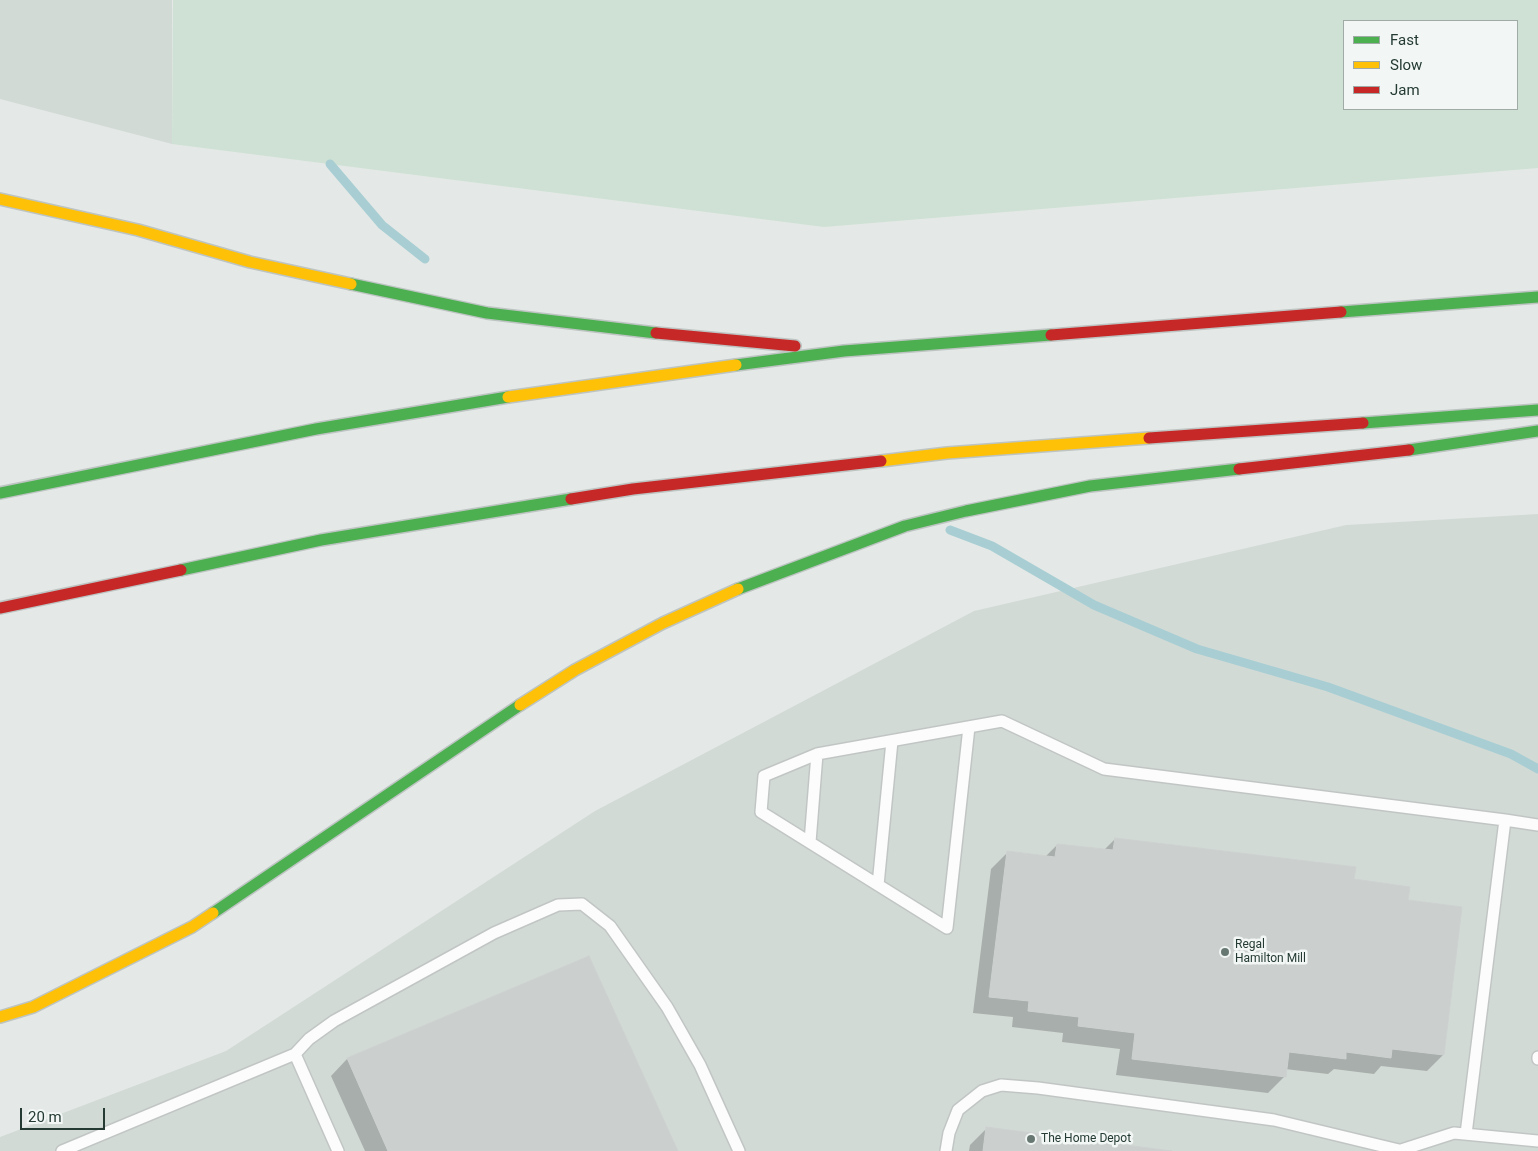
<!DOCTYPE html>
<style>
body{margin:0}
#map{position:relative;width:1538px;height:1151px;overflow:hidden;background:#e4e9e7;font-family:Roboto,sans-serif}
canvas{display:block}
.legend{position:absolute;left:1343px;top:20px;width:175px;height:90px;box-sizing:border-box;background:#f2f7f5;border:1px solid #a0aba7;margin:0;padding:6px 9px;list-style:none;font-size:15px;color:#243a33}
.legend li{display:flex;align-items:center;gap:10px;height:25px}
.legend b{width:25px;border:1px solid #a0aba7}
.scale{position:absolute;left:20px;top:1108px;width:85px;height:22px;box-sizing:border-box;border:2px solid #243a33;border-top:0;padding-left:6px;font-size:15px;line-height:18px;white-space:nowrap;color:#243a33;-webkit-text-stroke:4px #f2f7f5;paint-order:stroke}
</style>
<div id="map">
<canvas width="1538" height="1151"></canvas>
<ul class="legend">
<li><b style="height:6px;background:#4caf50"></b>Fast</li>
<li><b style="height:6px;background:#ffc107"></b>Slow</li>
<li><b style="height:6px;background:#c62828"></b>Jam</li>
</ul>
<div class="scale">20 m</div>
</div>
<script>
const ctx = document.querySelector('canvas').getContext('2d');
ctx.lineJoin = 'round';
function fill(path, color) {
  ctx.fillStyle = color;
  ctx.fill(path, 'evenodd');
}
function toPath(rows) {
  const path = new Path2D();
  for (const r of rows) {
    path.moveTo(r[0], r[1]);
    for (let i = 2; i < r.length; i += 2) path.lineTo(r[i], r[i + 1]);
  }
  return path;
}
function strokePath(path, color, width, dash) {
  ctx.strokeStyle = color;
  ctx.lineWidth = width;
  ctx.lineCap = dash ? 'butt' : 'round';
  ctx.setLineDash(dash || []);
  ctx.stroke(path);
}
function write(font, color, halo, rows, align = 'center') {
  ctx.font = font + ' Roboto,sans-serif';
  ctx.lineWidth = 5;
  ctx.setLineDash([]);
  ctx.textBaseline = 'middle';
  ctx.strokeStyle = halo;
  ctx.fillStyle = color;
  for (const [text, x, y, turn = 0] of rows) {
    ctx.save();
    ctx.translate(x, y);
    ctx.rotate((+turn || 0) * Math.PI / 180);
    ctx.textAlign = isNaN(turn) ? turn : align;
    if (halo) ctx.strokeText(text, 0, 0);
    ctx.fillText(text, 0, 0);
    ctx.restore();
  }
}
fill(toPath([
 [0,0,172,0,172,144,0,99],
 [1538,514,1538,1151,0,1151,0,1137,226,1051,595,811,974,611,1346,525]
]), '#d2dad6');
fill(toPath([
 [173,0,1538,0,1538,168,824,227,172,144],
 [1344,21,1517,21,1517,109,1344,109]
]), '#cfe1d4');
fill(toPath([
 [1115,839,1353,881,1407,901,1443,1055,1427,1071,1381,1066,1374,1074,1334,1069,1328,1074,1285,1069,1284,1077,1268,1093,1116,1075,1120,1049,1062,1042,1063,1033,1012,1027,1013,1017,973,1013,991,869,1007,853,1045,857,1057,845,1103,851],
 [588,958,676,1151,365,1151,331,1076,347,1059],
 [986,1129,1162,1151,969,1151,970,1145]
]), '#0003');
strokePath(toPath([
 [330,164,382,225,425,259],
 [950,530,992,546,1094,605,1197,649,1328,687,1511,754,1538,769]
]), '#a8ced3', 9);
const building = toPath([
 [1115,838,1356,867,1354,879,1410,887,1408,900,1462,907,1444,1055,1392,1049,1391,1058,1346,1052,1346,1059,1289,1052,1286,1077,1132,1059,1135,1033,1078,1026,1079,1017,1028,1011,1029,1001,989,997,1007,851,1055,857,1057,844,1113,850,1115,838],
 [589,956,678,1151,388,1151,347,1058,589,956],
 [986,1127,1172,1151,983,1151,986,1127]
]);
fill(building, '#cbd0ce');
strokePath(building, '#cdd2d0', 1);
const lane = toPath([
 [969,727,947,928,761,812,764,776,817,754,1002,721,1104,769,1505,820,1466,1134],
 [1505,820,1538,825],
 [810,842,817,754],
 [878,885,892,741],
 [295,1054,309,1039,334,1021,494,933,558,905,582,904,610,926,667,1007,700,1065,739,1151],
 [1538,1057,1538,1059],
 [62,1151,295,1054,338,1151],
 [946,1151,949,1133,958,1110,982,1091,1001,1085,1038,1088,1274,1120,1399,1150],
 [1398,1151,1454,1133,1538,1141]
]);
const fast = toPath([
 [351,284,487,313,656,333],
 [1341,312,1538,297],
 [736,365,844,351,1051,335],
 [1363,423,1538,410],
 [1409,450,1538,431],
 [0,493,316,429,508,397],
 [181,570,321,540,571,499],
 [738,589,905,526,966,511,1090,486,1239,469],
 [213,913,520,705]
]);
const slow = toPath([
 [0,199,138,230,250,262,351,284],
 [508,397,736,365],
 [881,461,947,453,1149,438],
 [520,705,575,670,663,623,738,589],
 [0,1017,33,1007,192,927,213,913]
]);
const jam = toPath([
 [656,333,795,346],
 [1051,335,1341,312],
 [1149,438,1363,423],
 [1239,469,1409,450],
 [571,499,633,489,881,461],
 [0,608,181,570]
]);
strokePath(lane, '#c1c6c4', 14);
strokePath(fast, '#bdc4c2', 14);
strokePath(slow, '#bdc4c2', 14);
strokePath(jam, '#bdc4c2', 14);
strokePath(lane, '#fbfcfb', 11);
strokePath(fast, '#4caf50', 11);
strokePath(slow, '#ffc107', 11);
strokePath(jam, '#c62828', 11);
for (const [x, y, r, color] of [
 [1225,952,5,"#677772"],
 [1031,1139,5,"#677772"]
]) {
  const dot = new Path2D();
  dot.arc(x, y, r, 0, 2 * Math.PI);
  ctx.fillStyle = color;
  ctx.fill(dot);
  strokePath(dot, '#f2f7f5', 2);
}
write('12px', '#243a33', '#f2f7f5', [
 ["Regal",1235,945],
 ["Hamilton Mill",1235,959],
 ["The Home Depot",1041,1139]
], 'left');
</script>
